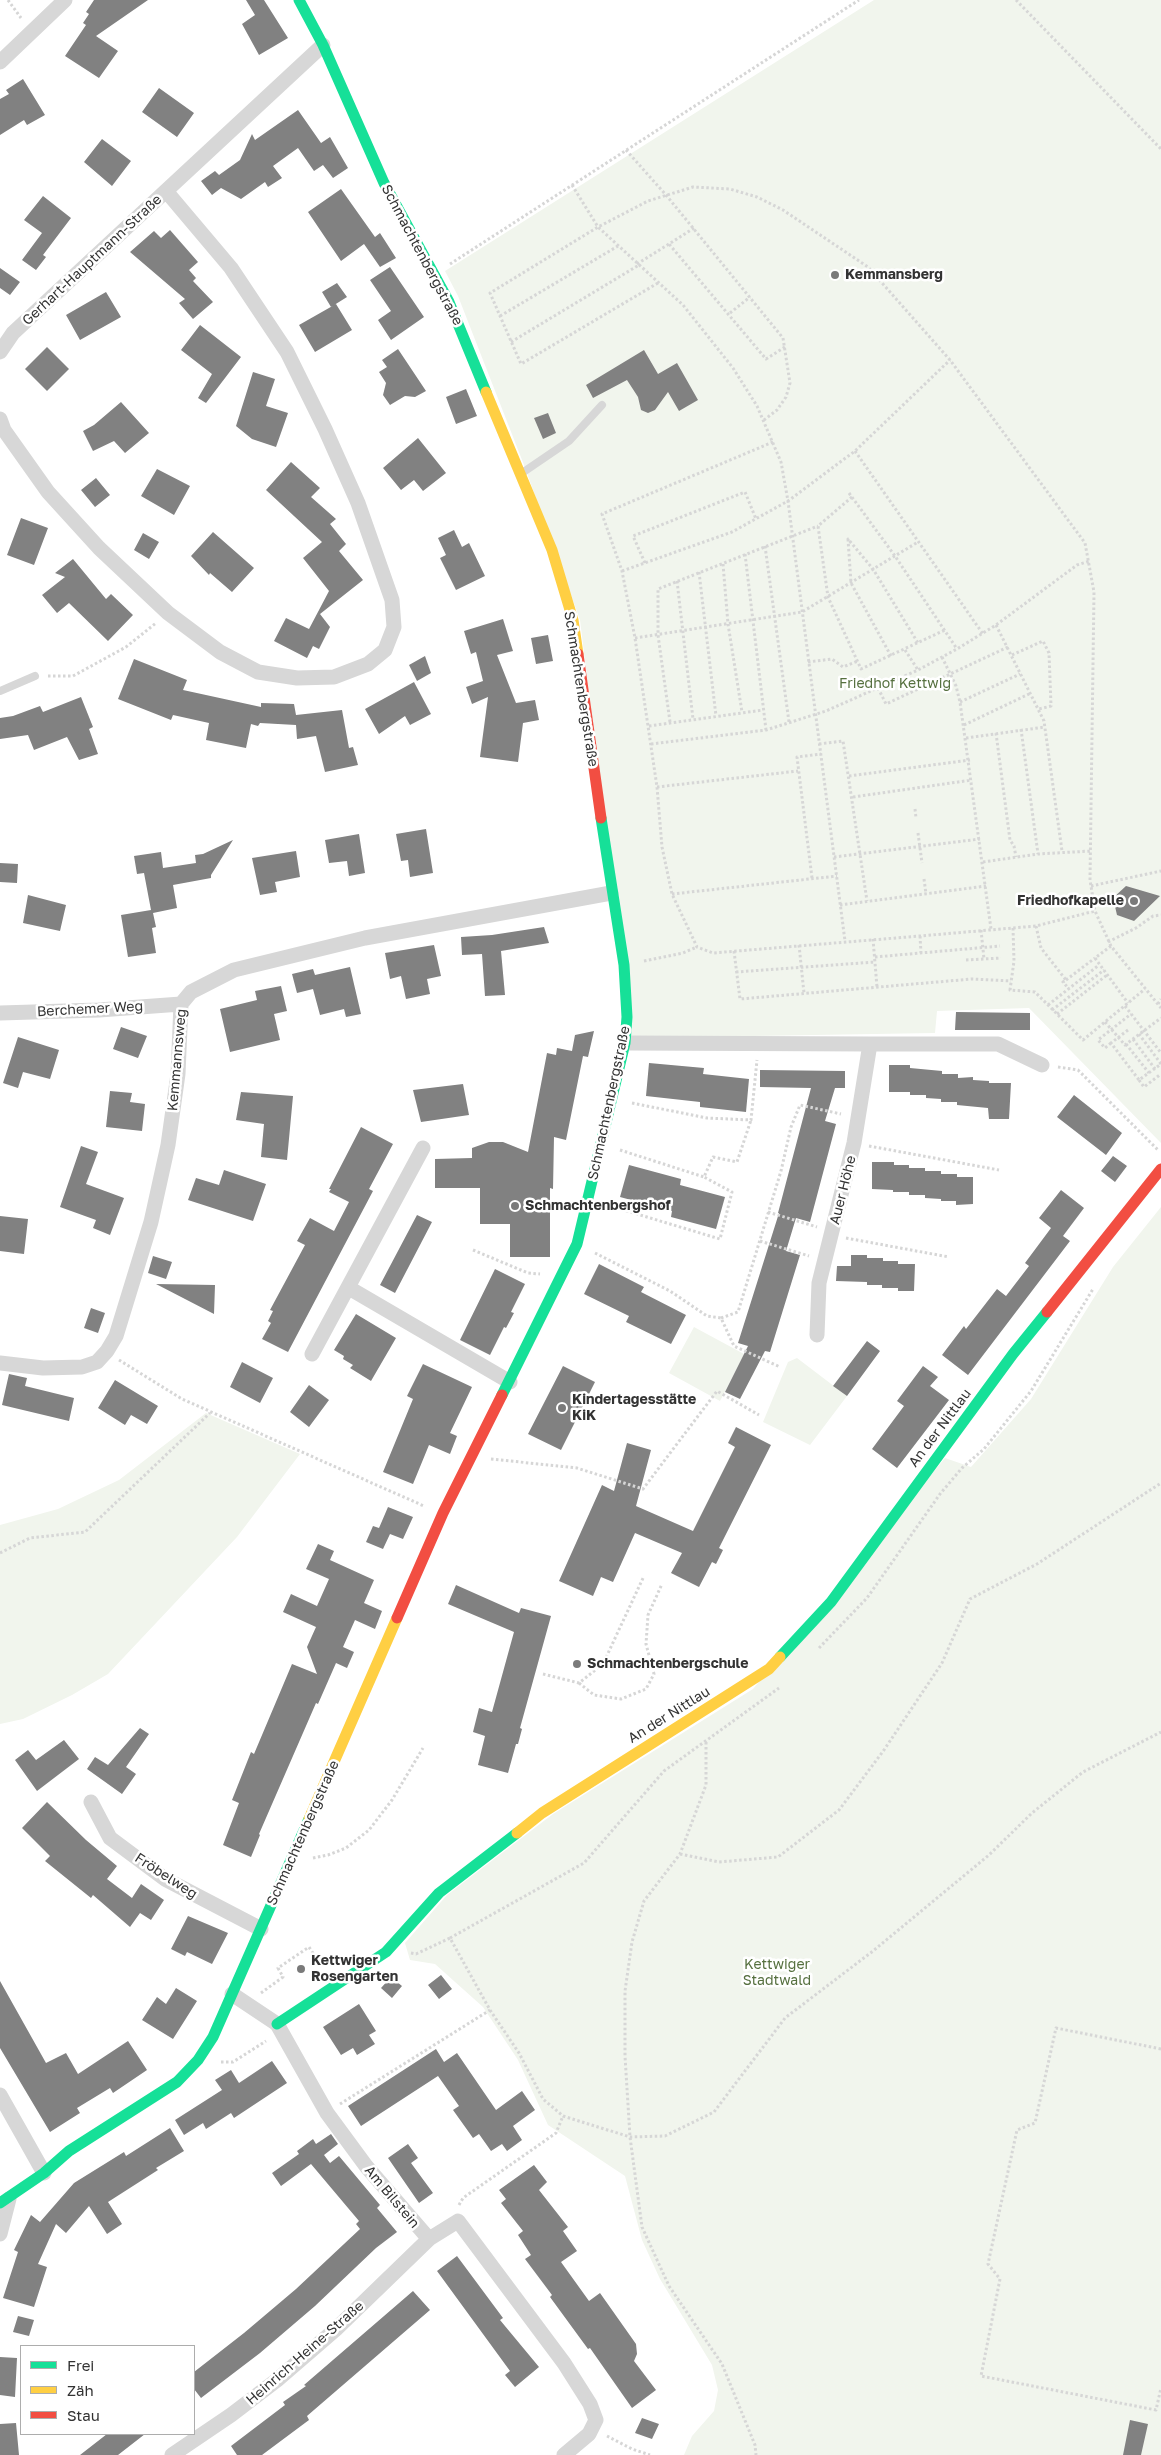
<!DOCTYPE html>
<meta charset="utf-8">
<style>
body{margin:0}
#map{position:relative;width:1161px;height:2455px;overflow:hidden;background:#fff;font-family:"Golos Text",sans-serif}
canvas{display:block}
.legend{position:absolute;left:20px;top:2345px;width:175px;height:90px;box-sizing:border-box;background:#fff;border:1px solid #adadad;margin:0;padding:6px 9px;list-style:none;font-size:15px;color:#333}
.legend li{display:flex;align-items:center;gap:10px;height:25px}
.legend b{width:25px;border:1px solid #adadad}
</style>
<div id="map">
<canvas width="1161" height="2455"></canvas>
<ul class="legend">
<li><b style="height:6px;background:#16e098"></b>Frei</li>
<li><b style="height:6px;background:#ffcf43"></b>Zäh</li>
<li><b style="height:6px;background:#f24e42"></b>Stau</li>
</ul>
</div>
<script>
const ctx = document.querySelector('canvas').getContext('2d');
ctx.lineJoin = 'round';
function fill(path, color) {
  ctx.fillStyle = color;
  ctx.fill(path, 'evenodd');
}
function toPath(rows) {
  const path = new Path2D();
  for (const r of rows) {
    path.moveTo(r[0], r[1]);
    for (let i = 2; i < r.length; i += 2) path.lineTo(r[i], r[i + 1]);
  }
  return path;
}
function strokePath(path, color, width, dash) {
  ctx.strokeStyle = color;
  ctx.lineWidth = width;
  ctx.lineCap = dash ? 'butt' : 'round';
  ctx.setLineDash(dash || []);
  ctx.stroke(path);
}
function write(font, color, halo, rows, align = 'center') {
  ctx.font = font + ' "Golos Text",sans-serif';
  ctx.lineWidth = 5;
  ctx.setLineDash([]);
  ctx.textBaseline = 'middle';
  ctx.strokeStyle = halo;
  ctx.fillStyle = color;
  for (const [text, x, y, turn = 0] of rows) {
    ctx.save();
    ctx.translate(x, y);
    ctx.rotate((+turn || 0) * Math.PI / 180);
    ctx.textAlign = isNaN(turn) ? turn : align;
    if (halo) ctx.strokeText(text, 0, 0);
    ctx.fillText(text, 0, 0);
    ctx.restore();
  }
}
fill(toPath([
 [874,0,1161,0,1161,1143,1029,1008,937,1011,935,1033,631,1038,580,620,524,465,458,296,445,271],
 [1161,1207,1161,2455,684,2455,692,2436,714,2411,718,2390,712,2365,660,2279,642,2240,625,2176,548,2125,518,2060,483,2007,435,1964,410,1960,405,1943,447,1895,553,1814,753,1689,945,1458,971,1467,1031,1399,1113,1267],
 [694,1327,744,1354,720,1401,669,1373],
 [797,1358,847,1396,810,1445,763,1422,788,1362],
 [206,1413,300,1454,237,1537,108,1674,72,1695,23,1719,0,1724,0,1525,58,1509,119,1480]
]), '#f1f5ed');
fill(toPath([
 [94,0,148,0,96,36,118,51,99,78,65,56,86,25,83,23,89,14,86,12],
 [246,0,264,0,288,38,259,55,242,24,255,15],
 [23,79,45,115,27,125,24,120,0,135,0,99,9,94,6,90],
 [159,88,194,113,177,137,142,112],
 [298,110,321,143,330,137,348,168,333,178,323,165,314,171,298,148,273,166,282,178,268,187,265,182,241,199,221,188,212,195,201,181,215,171,219,175,240,160,252,134,255,140],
 [102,139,131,161,112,186,84,162],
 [341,189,375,237,380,233,396,258,380,267,364,244,341,261,308,212],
 [43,196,71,218,43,255,46,257,36,270,22,260,42,233,24,220],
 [170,230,198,262,189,270,196,278,193,281,213,302,193,319,179,303,185,299,130,252,154,231,161,238],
 [390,267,424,317,391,340,378,320,391,311,370,280],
 [0,268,20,282,10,295,0,288],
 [337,283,347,297,331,307,322,292],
 [106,292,121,317,80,340,66,315],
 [336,304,352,330,315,352,299,325],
 [200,325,241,357,206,403,198,398,212,374,181,350],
 [47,347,69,369,47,391,25,369],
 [398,349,426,391,415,397,405,396,390,405,383,395,386,383,379,372,387,367,382,360],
 [644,350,658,374,677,363,698,400,679,411,668,392,655,410,648,413,641,410,638,397,627,380,593,398,586,385],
 [253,372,275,379,266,406,288,413,276,447,252,439,236,426],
 [466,389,477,416,456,424,446,397],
 [121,402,149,433,125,453,114,441,93,451,83,431,94,425],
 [548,413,556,433,543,439,534,418],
 [418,438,446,473,423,491,414,480,401,490,383,468],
 [291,462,320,488,311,497,336,519,330,524,346,544,339,551,363,580,320,614,330,627,319,649,313,646,307,658,274,641,286,618,309,629,329,591,303,558,322,542,266,490],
 [157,469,190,486,174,515,141,496],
 [96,478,110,495,95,507,81,490],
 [21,518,48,528,34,565,7,555],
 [454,530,462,547,469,543,485,576,456,590,440,558,446,555,438,538],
 [213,532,254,568,232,592,210,573,209,575,191,556],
 [143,533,159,542,149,559,134,550],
 [73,559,106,599,111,594,133,615,108,641,69,603,57,613,42,595,65,577,55,573],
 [503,619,513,651,497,655,516,703,535,700,539,720,523,723,518,762,480,757,488,697,472,704,466,687,483,681,476,652,471,654,464,631],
 [548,635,553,661,536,664,531,638],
 [425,656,431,673,417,681,409,665],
 [134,659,187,680,183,690,261,707,261,703,294,704,296,715,342,710,349,748,353,747,358,765,325,772,316,736,297,739,296,725,260,723,258,726,251,724,246,748,206,740,209,723,173,715,171,720,118,699],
 [414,682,431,714,410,725,405,716,379,734,365,709],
 [81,697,93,727,89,729,98,754,79,760,67,737,34,750,28,735,0,739,0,718,13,716,40,706,43,712],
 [426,829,433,873,410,877,408,860,401,861,396,834],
 [359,834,365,873,349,876,347,861,329,863,325,840],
 [233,840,211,875,211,878,173,885,177,908,153,913,156,927,152,928,156,953,128,957,121,915,151,910,144,873,137,874,134,856,161,852,163,868,196,863,195,855,203,854],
 [296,851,300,877,275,882,277,892,260,895,252,858],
 [0,863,18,864,17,883,0,882],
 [1126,886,1160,896,1134,921,1117,915,1113,898],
 [28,895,66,905,60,931,23,923],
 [544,927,549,943,501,951,505,995,485,996,482,954,462,955,461,937,492,935],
 [434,945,441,976,427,979,430,994,406,999,401,976,390,979,385,953],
 [350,967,361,1014,346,1017,344,1009,320,1015,313,989,297,993,292,974,313,969,315,975],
 [281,986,287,1011,274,1014,280,1040,230,1052,220,1009,257,1000,255,991],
 [956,1012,1030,1013,1030,1030,955,1030],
 [121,1027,147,1036,138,1058,113,1049],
 [594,1031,588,1057,583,1056,566,1140,554,1137,553,1189,550,1188,550,1257,510,1257,510,1224,480,1224,480,1188,435,1188,435,1159,472,1158,472,1148,489,1142,503,1142,528,1152,547,1053,556,1055,557,1048,572,1051,575,1035],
 [18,1037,59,1050,50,1079,23,1072,18,1088,3,1083],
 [649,1063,704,1068,703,1074,749,1079,746,1112,700,1107,700,1102,646,1096],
 [889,1065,910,1065,910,1068,942,1071,942,1074,958,1074,958,1078,973,1077,973,1080,989,1081,989,1083,1011,1083,1009,1119,989,1119,988,1108,957,1105,957,1102,941,1102,941,1099,926,1098,926,1095,910,1095,910,1092,889,1092],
 [760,1070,845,1071,845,1088,835,1088,825,1121,836,1124,810,1222,796,1218,786,1251,800,1255,770,1352,765,1351,740,1399,725,1392,748,1346,738,1343,779,1213,778,1213,811,1088,760,1087],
 [463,1084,469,1115,421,1122,413,1090],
 [110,1091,132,1093,130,1102,145,1104,142,1131,106,1127],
 [241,1092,293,1096,287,1160,261,1157,264,1124,236,1120],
 [1074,1095,1122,1133,1106,1155,1057,1117],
 [361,1127,393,1144,369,1189,373,1191,288,1352,262,1339,271,1323,268,1321,273,1311,270,1310,305,1245,297,1241,310,1218,334,1231,349,1202,329,1192,331,1189,329,1189],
 [81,1146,98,1152,86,1184,124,1198,110,1235,93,1228,96,1220,60,1207],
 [1113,1156,1127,1166,1115,1182,1101,1171],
 [872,1162,894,1162,894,1165,909,1165,909,1168,925,1168,925,1171,941,1171,941,1174,957,1174,957,1177,973,1177,973,1204,956,1205,956,1201,941,1201,941,1199,925,1198,925,1195,909,1195,909,1192,893,1192,893,1190,872,1189],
 [629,1165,681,1179,680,1185,725,1197,716,1229,671,1217,672,1211,620,1197],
 [224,1170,266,1184,253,1221,188,1200,196,1178,219,1185],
 [1061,1190,1084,1208,1063,1236,1070,1241,968,1375,942,1355,964,1326,966,1329,997,1289,1006,1296,1029,1266,1025,1263,1051,1228,1039,1218],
 [417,1215,432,1222,395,1293,380,1285],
 [0,1216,28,1219,24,1254,0,1251],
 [851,1255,867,1255,867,1258,883,1258,883,1261,898,1261,898,1264,915,1264,914,1291,898,1291,898,1288,882,1288,882,1285,867,1285,867,1282,836,1281,837,1266,851,1266],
 [153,1256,172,1262,166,1279,148,1273],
 [599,1264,644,1287,641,1292,686,1315,671,1344,626,1322,629,1316,584,1294],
 [495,1269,525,1284,511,1312,514,1313,506,1328,504,1327,490,1355,460,1340],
 [156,1284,215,1285,214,1314],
 [91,1308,105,1313,98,1333,84,1328],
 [356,1314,396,1338,371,1381,350,1368,353,1365,343,1359,344,1356,334,1350],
 [867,1341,880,1351,847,1396,833,1386],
 [242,1362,273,1378,260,1403,230,1387],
 [423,1364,472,1387,450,1433,457,1436,450,1454,429,1445,413,1484,383,1472,413,1399,407,1396],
 [563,1366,595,1382,561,1450,528,1434],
 [923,1366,938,1377,930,1386,949,1400,897,1468,872,1449,904,1406,897,1401],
 [9,1374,27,1378,25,1386,74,1398,69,1421,2,1405],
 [115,1380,158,1406,147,1424,131,1415,125,1425,98,1408],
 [309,1385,329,1400,309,1427,290,1412],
 [736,1427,771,1445,719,1548,723,1550,716,1564,712,1562,699,1587,671,1573,682,1553,635,1533,613,1582,601,1577,593,1596,559,1581,602,1485,614,1491,627,1443,651,1450,636,1506,693,1531,735,1447,728,1443],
 [388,1507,413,1517,403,1539,390,1534,383,1549,366,1542,373,1526,379,1528],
 [318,1544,334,1551,330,1560,374,1580,364,1603,382,1611,375,1629,355,1620,343,1647,354,1652,347,1668,336,1663,318,1704,316,1703,259,1834,260,1835,251,1857,223,1845,239,1803,232,1800,251,1752,254,1754,292,1664,317,1674,307,1647,316,1627,283,1612,291,1594,317,1606,329,1579,306,1569],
 [456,1585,519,1613,521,1608,551,1616,520,1728,522,1729,518,1744,516,1744,508,1773,478,1765,485,1736,473,1732,479,1708,492,1712,514,1632,448,1604],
 [140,1728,149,1734,126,1767,136,1774,122,1794,87,1769,95,1757,108,1765],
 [64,1740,79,1759,37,1791,15,1760,28,1750,36,1760],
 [47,1802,86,1840,117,1866,107,1879,132,1898,141,1884,164,1900,151,1920,140,1913,130,1927,93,1895,91,1898,45,1861,50,1856,22,1828],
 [188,1916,228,1933,212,1964,187,1952,185,1956,171,1949],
 [441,1975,452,1989,439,1999,428,1985],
 [391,1977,402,1986,392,1998,381,1988],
 [0,1981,46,2063,66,2053,78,2074,128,2041,147,2070,113,2093,110,2088,77,2108,80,2113,50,2132,0,2048],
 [176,1988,197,2001,173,2039,142,2020,157,1997,166,2004],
 [359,2004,376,2031,369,2035,375,2044,357,2055,353,2048,341,2055,323,2027],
 [436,2049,444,2062,457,2053,496,2110,522,2091,535,2110,513,2126,522,2140,507,2151,502,2144,491,2151,479,2134,473,2138,453,2110,459,2106,438,2076,361,2126,348,2106],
 [272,2061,287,2083,234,2118,231,2113,206,2129,203,2123,184,2135,175,2120,222,2090,215,2080,231,2070,239,2083],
 [170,2128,184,2151,156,2168,158,2170,108,2202,122,2224,107,2234,89,2206,66,2233,56,2224,38,2264,47,2267,34,2307,3,2298,18,2252,14,2250,31,2215,40,2222,74,2183,124,2152,126,2156],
 [331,2134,338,2144,324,2155,330,2163,339,2156,380,2205,377,2208,397,2232,376,2248,315,2306,260,2353,201,2398,194,2389,194,2372,244,2333,296,2289,360,2229,356,2224,359,2221,311,2164,281,2186,272,2173,299,2154,297,2151,313,2139,316,2144],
 [408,2144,418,2158,411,2163,433,2193,419,2203,388,2158],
 [534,2165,547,2182,539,2190,568,2227,563,2231,577,2251,561,2262,589,2301,600,2293,636,2344,637,2354,634,2361,656,2390,632,2408,590,2348,588,2349,550,2297,552,2295,525,2259,531,2255,518,2235,523,2231,501,2203,506,2199,499,2190],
 [457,2256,503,2318,500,2320,539,2367,515,2387,505,2375,510,2371,437,2271],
 [413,2291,430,2310,307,2416,309,2420,262,2455,237,2455,231,2446,285,2405,283,2402,306,2386,304,2385],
 [18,2316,34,2320,29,2336,13,2332],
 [0,2357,17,2358,15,2397,0,2395],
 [642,2418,659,2424,652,2439,635,2433],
 [1130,2420,1148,2424,1141,2455,1123,2455],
 [16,2423,19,2455,0,2455,0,2424],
 [107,2434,145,2434,118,2455,80,2455]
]), '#818181');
strokePath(toPath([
 [8,0,21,18],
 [1016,0,1161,149],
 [626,150,666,195,783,338,790,383,786,397,777,410,764,420],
 [572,185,598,227,683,305,733,368,757,406,781,462,788,501,845,941],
 [694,228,669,244,766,359,785,347],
 [450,264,859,0],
 [637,264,669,244],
 [658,283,521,364,490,293,598,227,648,201,693,187,730,189,757,197,783,210,868,267,950,360,1085,543,1094,592,1090,880,1095,911,1111,946,1161,1008],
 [730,313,750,297],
 [500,316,618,246],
 [511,342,639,265],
 [773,442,602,514,622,571,635,638,657,787,662,847,672,894,697,947,713,953,920,936,1036,926,1095,911],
 [855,451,983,634],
 [849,493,895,556,957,649],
 [852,497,818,526,828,597,861,669,945,630],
 [765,546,789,722],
 [745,554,766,730],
 [645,563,633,536,745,492,756,519],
 [723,564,728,624,742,712],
 [622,571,732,532,788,501,855,451,950,360],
 [699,572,716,716],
 [677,581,693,719],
 [996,625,1044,721,1062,851],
 [635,638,802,612,918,542],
 [905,650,918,670],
 [1012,655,1043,641,1049,653,1051,706,1039,709],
 [891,656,851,583,848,539,873,569,918,643],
 [942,657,956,686,960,702,991,929],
 [808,662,832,659,843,667,858,661],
 [48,676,73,676,126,647,156,623],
 [878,688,886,704,1008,647],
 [960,702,1020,674],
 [670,722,658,635,658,589,818,526],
 [964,725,1029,694],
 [649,726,763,710],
 [1021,729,1038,854],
 [996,733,1010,840,1014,846,1016,857],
 [966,738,1045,727],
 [651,744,766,730,826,711,918,670,957,649,996,625,1077,565,1090,561],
 [819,744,843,741,867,901],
 [849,776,970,760],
 [657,787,798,771],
 [853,797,972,780],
 [915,809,916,818],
 [918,833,922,863],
 [834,857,980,839],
 [983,862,1038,854,1091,851],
 [812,878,797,757,821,754],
 [924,879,926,894],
 [1091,886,1161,871],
 [672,894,837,876],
 [840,905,986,886],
 [1036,926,1041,948,1066,980,1063,982,1069,989],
 [1013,928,1014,961,1010,990,1035,992,1083,1040,1145,989],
 [981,930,984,959],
 [920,936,921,953],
 [873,939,877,987],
 [1108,942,1136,928,1153,916,1161,915],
 [799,945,804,993],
 [1111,946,1095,958,1128,1003],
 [734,951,740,999,972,979,1011,981],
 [875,957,1000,946],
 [966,960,1001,958],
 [644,961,683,953,697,947],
 [736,972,875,962],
 [1066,980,1095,958],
 [1158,1004,1161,999],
 [1048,1005,1099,965],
 [1125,1006,1161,1053],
 [1052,1010,1104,970],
 [1057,1014,1107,975],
 [1105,1022,1125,1045,1161,1018],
 [1128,1030,1111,1043,1139,1080,1161,1064,1139,1034],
 [1133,1039,1155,1069],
 [1111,1043,1105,1048,1098,1040,1131,1014],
 [1126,1044,1149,1073],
 [1058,1067,1078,1070,1158,1150],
 [1139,1080,1144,1087,1161,1074],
 [632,1103,707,1118,751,1120,757,1060],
 [869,1146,999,1170],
 [620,1150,704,1177,713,1157,737,1162,751,1120],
 [607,1205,720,1239,732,1192,704,1177],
 [768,1212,817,1227],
 [846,1238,949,1257],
 [760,1241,809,1256],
 [473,1250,528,1273,540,1274],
 [595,1253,670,1291,707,1316,721,1318,734,1346,780,1367],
 [721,1318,738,1312,781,1171,791,1127,800,1105,841,1114],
 [119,1360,182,1399,424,1506],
 [491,1459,577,1468,643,1489,717,1391,759,1415],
 [0,1553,30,1538,85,1532,210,1413],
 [819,1648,867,1598,940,1494,962,1468,984,1449,1031,1391,1093,1289],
 [543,1674,579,1683,603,1664,644,1576],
 [579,1683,594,1695,621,1699,646,1689,654,1674,646,1644,648,1615,662,1584],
 [706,1742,706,1785,680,1854,644,1901,632,1942,625,1991,625,2056,630,2137,642,2227,669,2286,722,2364,755,2445,756,2455],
 [680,1854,719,1862,778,1857,839,1810,884,1750,942,1663,970,1599,1037,1564,1161,1483],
 [313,1858,328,1855,346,1848,369,1830,392,1800,423,1748],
 [450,1938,584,1863,664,1771,779,1688],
 [411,1953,416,1954,450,1938,490,2010,519,2053,543,2099,563,2116,630,2137,665,2136,714,2112,785,2018,873,1951,989,1855,1032,1813,1083,1772,1161,1732],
 [261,1993,283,1977,278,1968,309,1947,319,1962,330,1955,335,1964],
 [1161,2049,1056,2028,1035,2123,1017,2130,988,2264,1000,2279,981,2376,1156,2410,1161,2388],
 [221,2062,233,2062,266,2041],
 [340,2104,490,2010],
 [459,2205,463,2198,556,2133,563,2116],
 [607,2436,632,2449,650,2455]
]), '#d6d6d6', 3, [2.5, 2.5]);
strokePath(toPath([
 [522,473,569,441,602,405],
 [0,691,35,676]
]), '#d7d7d7', 8);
strokePath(toPath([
 [0,62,65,0],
 [0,352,13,333,323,45],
 [0,419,4,430,48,492,99,548,168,613,220,652,258,672,297,678,334,677,368,664,385,650,394,627,392,600,358,503,325,429,287,352,231,268,166,191],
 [0,1013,99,1010,181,1004],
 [625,1043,870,1044,854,1143,819,1283,817,1335],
 [870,1044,998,1044,1042,1065],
 [349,1288,510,1382],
 [312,1354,423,1148],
 [0,1363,43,1368,82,1367,97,1362,107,1351,116,1336,151,1222,168,1145,178,1074,181,1004,191,992,234,970,365,938,611,893],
 [91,1802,110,1838,165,1879,261,1929],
 [232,1994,277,2024,327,2113,366,2166,429,2239,458,2221,564,2363,590,2404,596,2420,589,2434,564,2455],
 [0,2095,44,2173],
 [0,2234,9,2199],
 [172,2455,231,2415,277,2380,336,2329,429,2239]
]), '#d7d7d7', 15);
strokePath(toPath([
 [299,0,323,45,384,183,449,302,486,392],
 [502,1395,577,1244,625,1043,627,1017,624,965,601,818],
 [780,1657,831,1602,1013,1354,1047,1312],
 [277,2024,386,1952,439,1893,517,1833],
 [0,2203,44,2173,69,2151,177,2082,198,2060,213,2037,309,1819]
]), '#16e098', 11);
strokePath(toPath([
 [486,392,552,550,573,620,578,654],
 [309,1819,397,1618],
 [517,1833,542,1813,769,1669,780,1657]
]), '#ffcf43', 11);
strokePath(toPath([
 [578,654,601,818],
 [1047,1312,1161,1169],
 [397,1618,443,1513,502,1395]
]), '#f24e42', 11);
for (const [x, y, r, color] of [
 [835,275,5,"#7a7a7a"],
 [1134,901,5,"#7a7a7a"],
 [515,1206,5,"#7a7a7a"],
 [562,1408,5,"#7a7a7a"],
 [577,1664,5,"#7a7a7a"],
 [301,1969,5,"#7a7a7a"]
]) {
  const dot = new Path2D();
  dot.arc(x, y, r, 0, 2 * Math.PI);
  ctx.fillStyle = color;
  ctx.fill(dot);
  strokePath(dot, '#fff', 2);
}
write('14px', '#333', '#fff', [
 ["Schmachtenbergstraße",422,255,62],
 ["Gerhart-Hauptmann-Straße",92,260,-43],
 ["Schmachtenbergstraße",581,689,81],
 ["Berchemer Weg",90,1009,-3],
 ["Kemmannsweg",177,1060,-85],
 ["Schmachtenbergstraße",609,1103,-78],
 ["Auer Höhe",843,1190,-76],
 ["An der Nittlau",940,1428,-53],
 ["An der Nittlau",669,1715,-32],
 ["Schmachtenbergstraße",303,1833,-66],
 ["Fröbelweg",166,1876,33],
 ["Am Bilstein",392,2197,50],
 ["Heinrich-Heine-Straße",305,2353,-41]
]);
write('bold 14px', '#333', '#fff', [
 ["Kemmansberg",845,275],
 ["Friedhofkapelle",1124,901,"right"],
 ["Schmachtenbergshof",525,1206],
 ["Kindertagesstätte",572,1400],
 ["KiK",572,1416],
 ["Schmachtenbergschule",587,1664],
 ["Kettwiger",311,1961],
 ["Rosengarten",311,1977]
], 'left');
write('14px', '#56703f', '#fff', [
 ["Friedhof Kettwig",895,684],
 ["Kettwiger",777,1965],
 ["Stadtwald",777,1981]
]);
</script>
